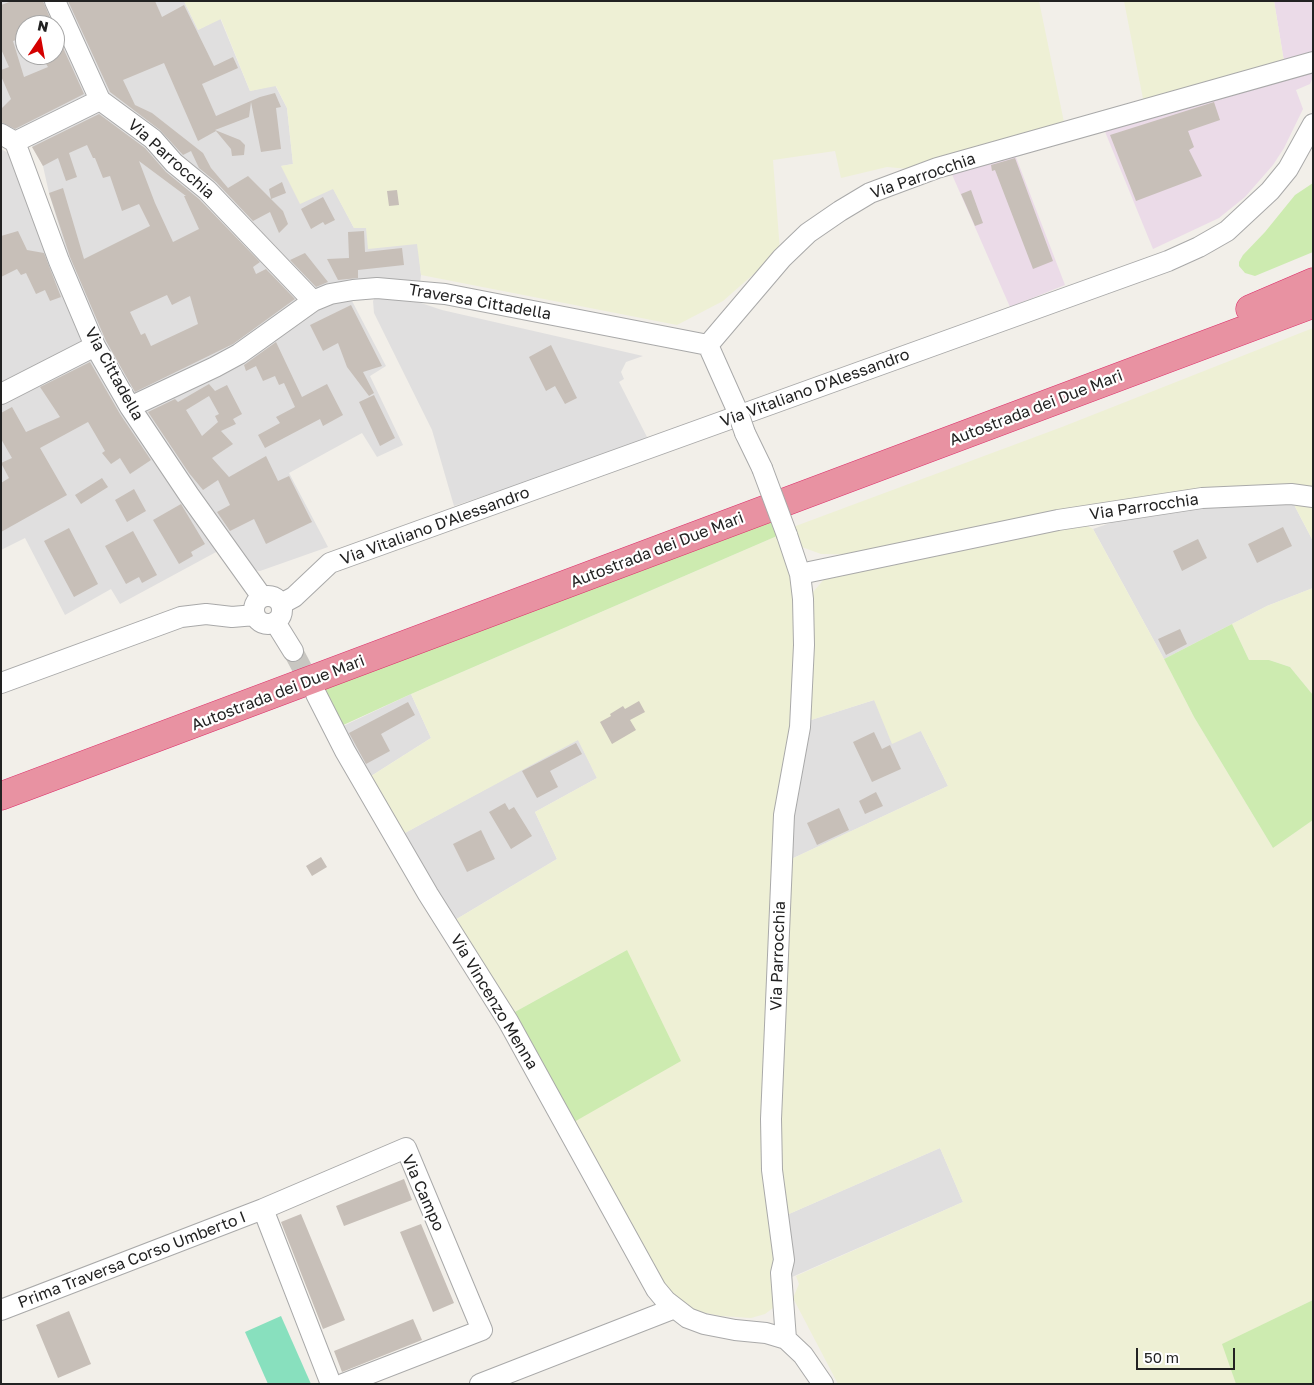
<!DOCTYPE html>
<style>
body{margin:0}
#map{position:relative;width:1314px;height:1385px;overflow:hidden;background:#f2efe9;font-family:"Golos Text",sans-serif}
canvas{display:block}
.frame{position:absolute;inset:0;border:2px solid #222;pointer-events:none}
.north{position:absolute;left:15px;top:15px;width:50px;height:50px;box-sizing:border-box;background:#fff;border:1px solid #a7a7a7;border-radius:50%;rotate:12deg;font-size:14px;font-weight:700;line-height:20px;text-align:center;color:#222}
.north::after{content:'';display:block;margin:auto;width:18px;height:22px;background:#d40000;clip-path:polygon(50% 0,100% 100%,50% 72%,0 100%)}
.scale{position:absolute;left:1136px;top:1348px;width:99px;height:22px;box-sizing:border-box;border:2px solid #222;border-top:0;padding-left:6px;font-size:15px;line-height:18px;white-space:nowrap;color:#222;-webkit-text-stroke:4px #fff;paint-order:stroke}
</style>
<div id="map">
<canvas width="1314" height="1385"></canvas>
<div class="frame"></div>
<div class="north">N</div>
<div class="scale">50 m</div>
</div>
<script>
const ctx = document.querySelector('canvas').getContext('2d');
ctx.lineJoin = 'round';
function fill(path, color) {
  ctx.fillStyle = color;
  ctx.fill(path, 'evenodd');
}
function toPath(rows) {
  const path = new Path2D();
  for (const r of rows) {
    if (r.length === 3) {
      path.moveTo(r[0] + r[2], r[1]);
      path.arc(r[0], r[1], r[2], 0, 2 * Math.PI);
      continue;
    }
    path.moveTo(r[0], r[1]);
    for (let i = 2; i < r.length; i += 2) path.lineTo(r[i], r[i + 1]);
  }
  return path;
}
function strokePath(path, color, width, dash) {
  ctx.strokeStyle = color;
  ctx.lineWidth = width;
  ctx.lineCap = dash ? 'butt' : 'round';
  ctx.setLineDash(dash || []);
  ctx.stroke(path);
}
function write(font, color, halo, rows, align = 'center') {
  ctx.font = font + ' "Golos Text",sans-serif';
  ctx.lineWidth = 4.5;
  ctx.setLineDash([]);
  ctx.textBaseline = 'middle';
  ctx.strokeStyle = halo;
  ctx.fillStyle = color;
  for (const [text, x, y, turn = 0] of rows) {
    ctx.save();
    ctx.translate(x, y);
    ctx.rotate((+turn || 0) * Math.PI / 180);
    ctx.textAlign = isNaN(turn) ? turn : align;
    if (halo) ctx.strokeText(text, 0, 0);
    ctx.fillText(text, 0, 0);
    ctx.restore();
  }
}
fill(toPath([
 [1,1,184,1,198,30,220,18,250,91,275,85,287,108,293,164,281,166,333,188,354,228,366,228,418,244,421,275,418,302,442,310,643,356,626,362,621,372,624,379,619,382,647,437,636,445,454,506,432,430,374,313,373,301,376,296,351,299,386,366,370,376,403,445,377,457,362,433,289,473,328,547,260,571,252,570,165,446,108,351,83,298,82,290,71,266,49,193,43,166,31,144,17,133,1,124],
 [25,25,55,25,55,55,25,55],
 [1,149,10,154,87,337,218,551,120,604,111,589,65,615,25,538,1,550],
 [1291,499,1313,541,1313,588,1267,606,1164,659,1093,529,1147,510],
 [411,694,431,738,368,778,339,728],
 [874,700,921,731,948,786,787,861,788,839,811,720],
 [578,739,597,778,535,812,557,859,455,920,403,834],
 [940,1148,963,1202,792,1277,782,1217]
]), '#e0dfdf');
fill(toPath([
 [1274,1,1313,1,1313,77,1310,84,1296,90,1303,109,1284,148,1273,165,1245,197,1219,218,1153,249,1099,117,1284,61],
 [1014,152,1065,285,1010,307,950,170]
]), '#ebdbe8');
fill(toPath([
 [184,1,1039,1,1065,127,909,169,887,167,841,178,835,151,773,160,780,251,723,301,677,325,421,275,417,244,368,249,366,228,354,228,333,189,300,204,281,166,293,164,287,108,276,86,250,91,221,19,198,30],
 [1124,1,1274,1,1284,62,1144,104],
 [1313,328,1313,493,1272,490,870,555,821,554,799,546,793,527,1062,427],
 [1291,499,1313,501,1313,541],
 [1084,524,1093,529,1164,659,1194,717,1273,848,1313,820,1313,1300,1223,1344,1236,1384,838,1384,793,1298,799,1284,796,1276,963,1202,940,1148,782,1217,776,1176,787,861,948,786,921,731,892,744,874,700,811,720,813,592,826,577],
 [777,536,796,591,799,617,791,729,776,1302,773,1308,765,1314,751,1318,721,1316,696,1311,678,1301,667,1288,574,1122,627,950,513,1013,455,920,557,859,535,812,597,778,578,740,403,834,368,778,431,738,411,694],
 [1313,588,1313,695,1290,667,1269,660,1249,660,1232,624,1267,606]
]), '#eef0d5');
fill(toPath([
 [1313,183,1313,252,1255,276,1245,273,1239,266,1239,262,1243,255,1265,232,1295,195],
 [772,521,777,536,411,694,339,727,322,689],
 [1232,624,1249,660,1269,660,1290,667,1313,695,1313,820,1273,848,1194,717,1164,659],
 [627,950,681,1061,574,1122,513,1013],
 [1313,1300,1313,1384,1236,1384,1222,1344]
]), '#cdebb0');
fill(toPath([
 [281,1316,311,1384,268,1384,245,1332]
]), '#88e0be');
fill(toPath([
 [12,1,43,1,53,25,25,25,25,37,13,41,24,77,48,67,42,57,55,55,55,30,84,94,15,129,1,122,1,109,11,99,1,76,1,70,9,67,1,49,1,5],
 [68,1,155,1,162,17,184,5,214,66,233,57,238,68,202,84,216,116,260,97,275,93,281,107,276,108,281,149,261,152,251,102,249,117,215,130,240,140,245,145,244,155,232,156,231,149,216,131,198,141,164,63,123,80,135,105,152,113,203,153,211,168,228,188,248,176,271,199,269,189,282,182,286,193,271,199,283,211,288,224,279,233,270,212,253,221,216,182,199,168,191,151,183,155,160,130,110,92],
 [1214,102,1220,120,1188,131,1194,147,1189,150,1202,176,1136,201,1110,135],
 [99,114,145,148,166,172,199,199,260,262,253,267,256,274,266,269,295,299,233,344,135,392,106,341,70,257,49,193,63,188,84,259,150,226,139,204,122,211,110,176,103,178,95,158,93,158,87,145,69,153,77,177,66,181,58,158,43,166,32,147],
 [139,161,186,196,184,196,199,229,173,242,155,203],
 [167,295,172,305,190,296,198,324,151,346,145,333,141,335,130,312],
 [1015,158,1053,261,1033,269,995,170,992,171,991,165],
 [397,190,399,205,389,206,387,191],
 [971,190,983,223,975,226,961,194],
 [323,197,335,220,325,225,323,222,311,229,301,209],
 [18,231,27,250,44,253,61,297,50,301,45,290,36,294,26,273,21,275,17,269,1,277,1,236],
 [364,231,365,252,402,248,404,265,358,270,358,278,338,280,327,259,349,258,348,232],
 [305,253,328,282,316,287,290,260],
 [351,305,382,366,363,372,374,393,369,396,347,367,338,343,323,351,310,325],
 [276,342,302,397,327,384,343,415,323,426,320,419,265,448,258,435,280,423,276,417,295,407,284,383,279,385,275,376,263,381,256,366,246,371,244,365],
 [551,345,577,398,565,404,555,386,546,391,529,357],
 [90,362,120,414,151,460,130,474,120,458,111,464,102,453,105,451,88,422,40,448,67,495,1,532,1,483,9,478,1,463,12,458,1,439,1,413,12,407,26,432,60,417,40,387],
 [209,384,215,391,227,385,242,414,233,419,236,424,221,431,233,444,212,458,229,477,266,456,278,481,289,476,312,522,266,544,254,519,230,531,217,512,230,505,218,480,203,490,189,473,148,412,175,399,178,402],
 [209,396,219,414,215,416,218,422,202,436,186,410],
 [374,395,395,438,380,446,359,402],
 [102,478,108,487,81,504,75,495],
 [134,489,146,511,127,522,115,500],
 [181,504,205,544,191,552,193,556,179,564,153,520],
 [1283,527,1292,546,1257,563,1248,544],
 [69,528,98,584,74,597,44,541],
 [133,531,157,575,142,583,139,577,126,584,105,546],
 [1198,539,1207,558,1182,571,1173,551],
 [1180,629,1187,644,1166,655,1158,639],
 [639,701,645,712,630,720,636,730,612,744,600,722,611,716,610,714,623,706,625,709],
 [408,702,415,715,381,734,390,751,366,764,349,733],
 [874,732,882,749,890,745,901,769,872,782,853,742],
 [576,743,582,754,550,771,558,787,537,798,522,771],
 [876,792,883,806,865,814,859,801],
 [505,803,509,810,514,807,532,836,511,849,489,812],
 [839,808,849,830,817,845,807,823],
 [481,830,495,859,467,872,453,844],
 [321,857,327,867,312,876,306,866],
 [404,1179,412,1200,344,1226,336,1206],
 [301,1214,345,1320,323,1329,281,1222],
 [421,1224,454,1303,433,1312,400,1232],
 [69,1311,91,1364,58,1378,36,1325],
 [413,1319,422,1340,342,1372,334,1351]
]), '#c7bfb8');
strokePath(toPath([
 [293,651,314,691]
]), '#c8c6c1', 20, [20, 10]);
const minor = toPath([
 [55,1,100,100,153,139,174,163,207,190,313,301],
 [1,134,15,142,59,261,95,346,130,407,189,495,262,597],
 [15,142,100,100],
 [1,394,95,346],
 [130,407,215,367,239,354,313,301,330,294,353,290,377,288,445,294,708,345],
 [737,410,708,345,782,258,808,233,840,211,870,193,937,168,1313,62],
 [745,433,762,468],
 [800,574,1058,520,1202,498,1291,494,1313,497],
 [268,610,14],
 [281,604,294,597,330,563,1168,261,1199,247,1227,231,1270,191,1288,169,1313,124],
 [275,622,293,651],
 [1,683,181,617,206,614,232,617,255,615],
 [316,694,345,751,428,894,508,1021,656,1289,666,1301,688,1318,704,1324,735,1330,766,1333,786,1339,803,1355,823,1384],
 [263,1209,331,1384],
 [1,1310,263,1209,406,1148,482,1330,343,1384],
 [786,1339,781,1273,784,1260,772,1170,771,1119,784,815,800,727,804,645,803,599,800,574,787,535],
 [480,1384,675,1308]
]);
const highway = toPath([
 [1250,309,1313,282],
 [1,796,1313,304]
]);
strokePath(minor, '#a9a9a9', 22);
strokePath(highway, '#dc2a67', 29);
strokePath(minor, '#fff', 20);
strokePath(highway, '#e892a2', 28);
const minorBridge = toPath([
 [737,410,745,433],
 [762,468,787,535]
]);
strokePath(minorBridge, '#a9a9a9', 22, []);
strokePath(minorBridge, '#fff', 20);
write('16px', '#222', '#fff', [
 ["Via Parrocchia",171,159,42],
 ["Via Parrocchia",923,176,-19],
 ["Traversa Cittadella",480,302,10],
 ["Via Cittadella",114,374,61],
 ["Via Vitaliano D'Alessandro",815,388,-20],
 ["Autostrada dei Due Mari",1036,408,-21],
 ["Via Parrocchia",1144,507,-8],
 ["Via Vitaliano D'Alessandro",435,526,-20],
 ["Autostrada dei Due Mari",657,550,-21],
 ["Autostrada dei Due Mari",278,693,-21],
 ["Via Parrocchia",778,956,-88],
 ["Via Vincenzo Menna",494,1002,59],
 ["Via Campo",423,1193,66],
 ["Prima Traversa Corso Umberto I",132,1260,-21]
]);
</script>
